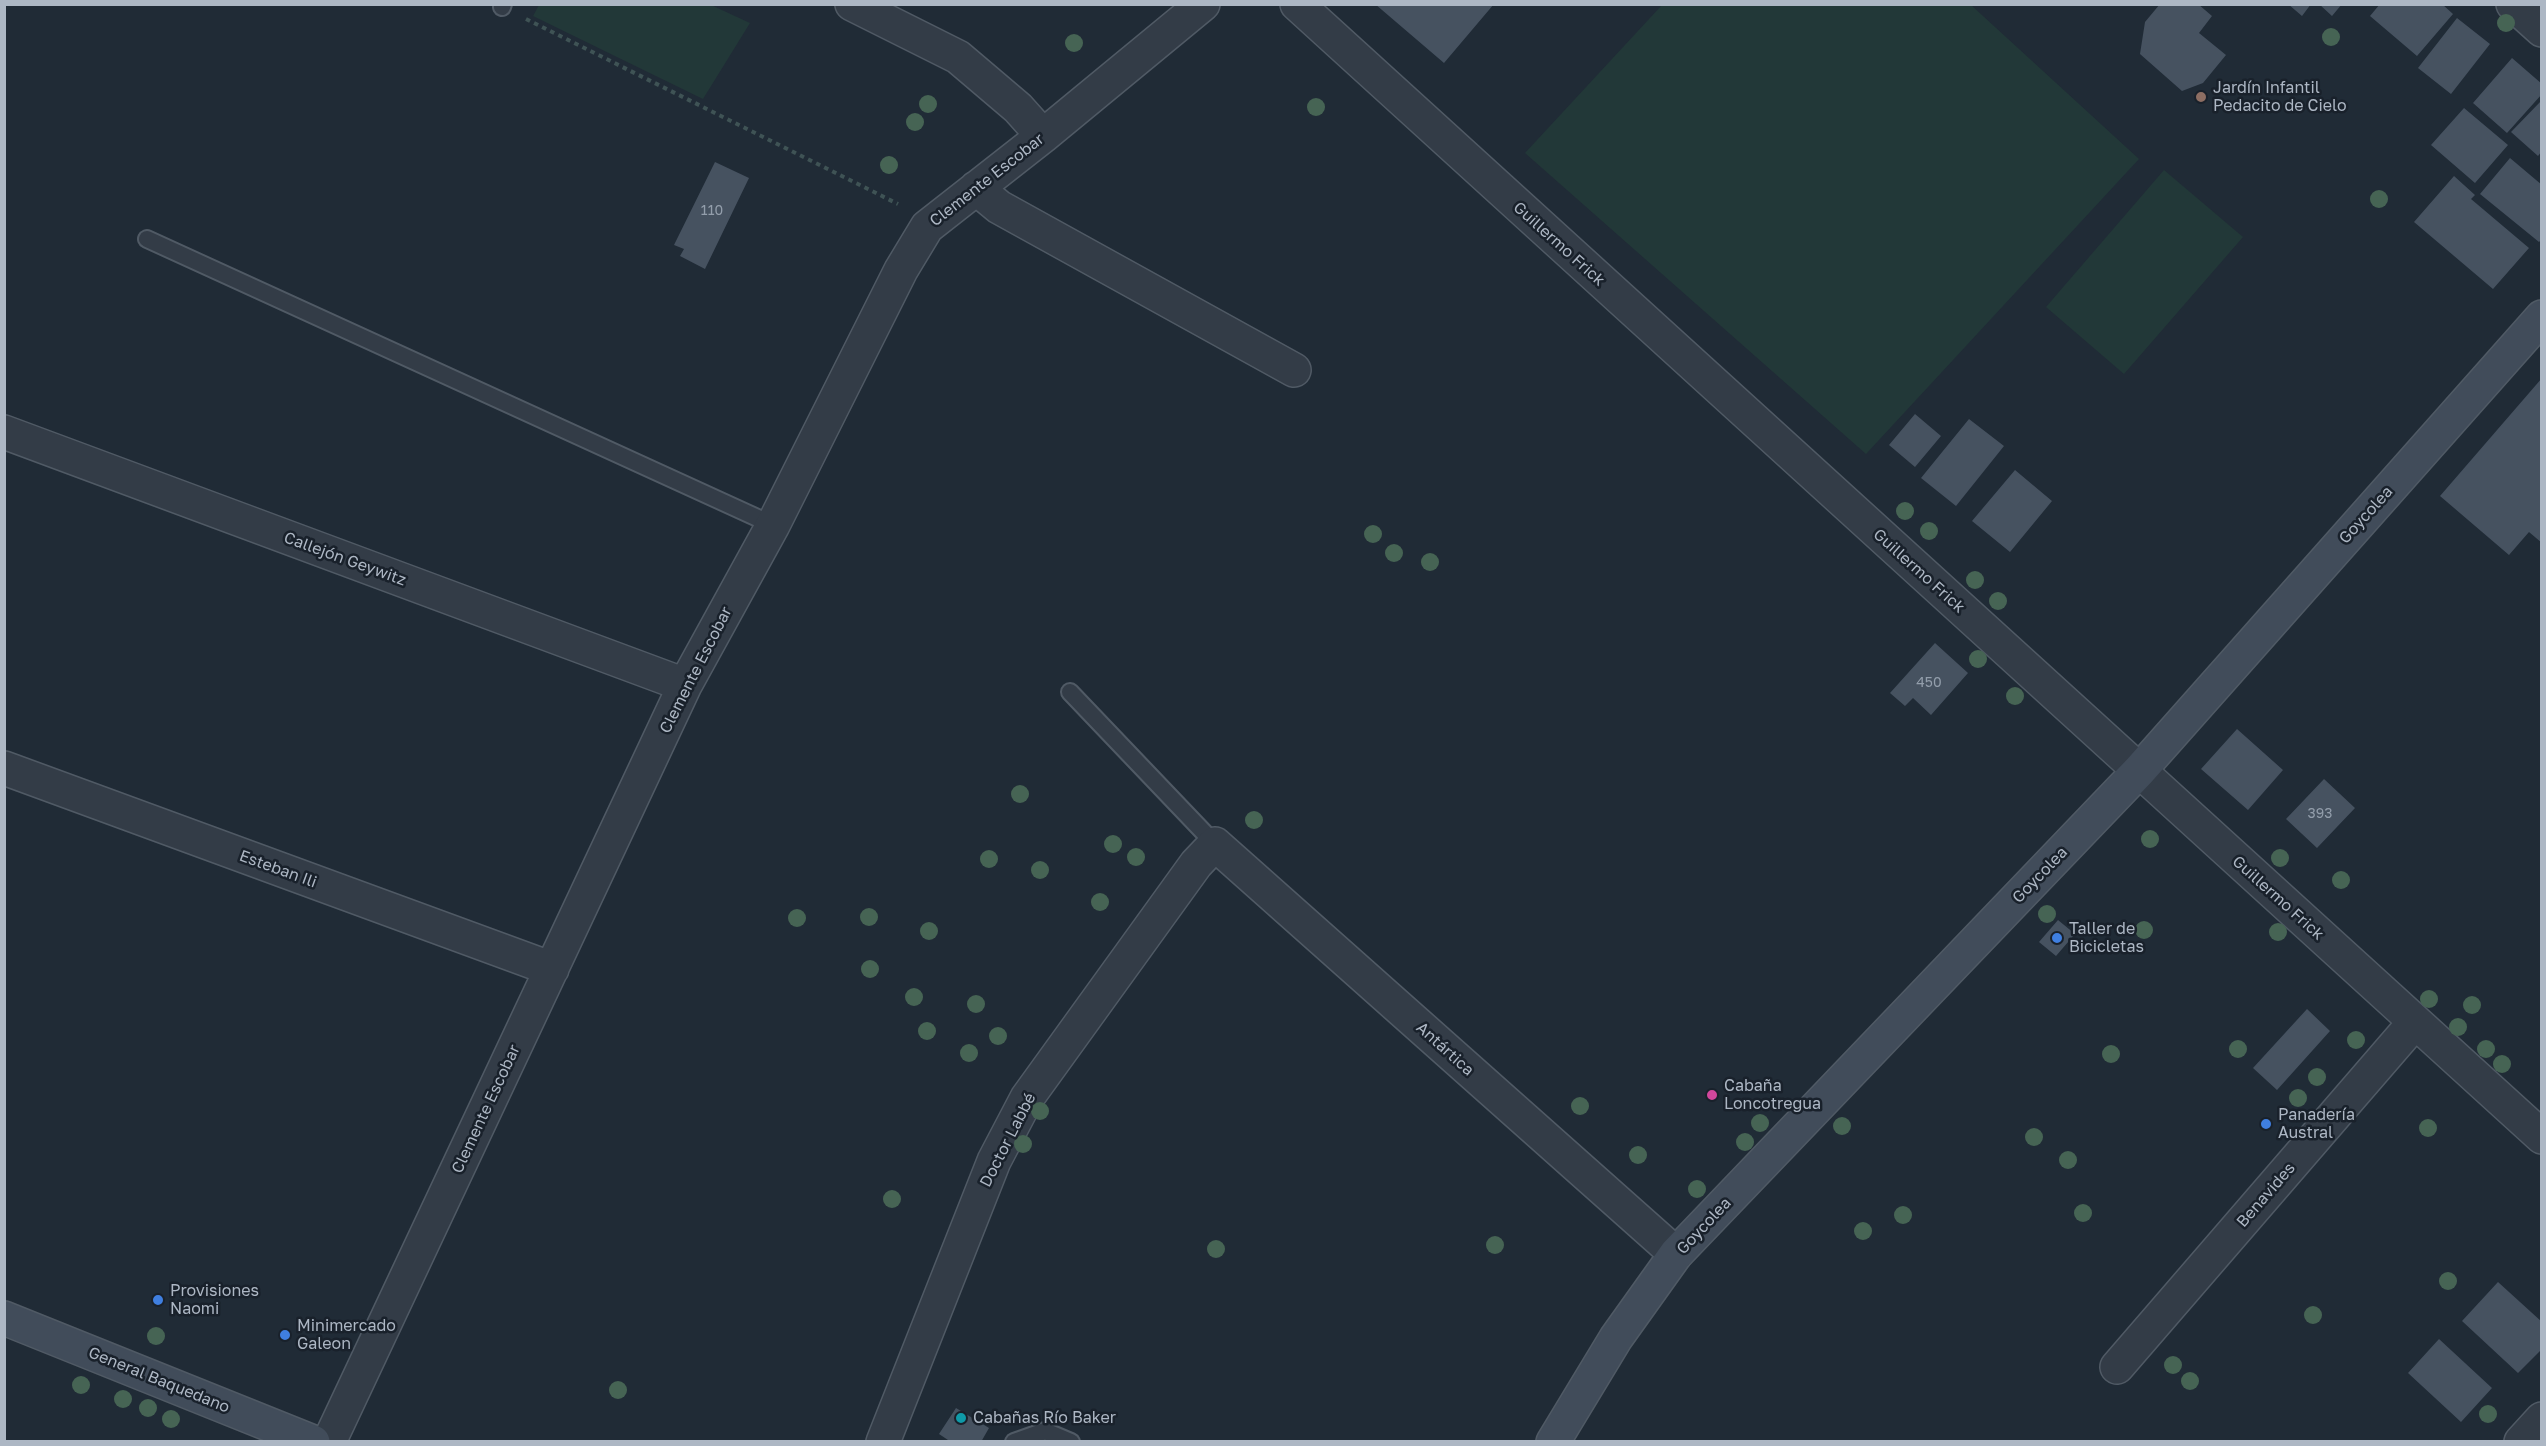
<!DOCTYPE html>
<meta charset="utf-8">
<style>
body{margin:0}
#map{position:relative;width:2546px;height:1446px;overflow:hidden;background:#202b36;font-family:"Golos Text",sans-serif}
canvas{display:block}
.frame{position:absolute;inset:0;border:6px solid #adb7c4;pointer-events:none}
</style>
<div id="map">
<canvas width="2546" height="1446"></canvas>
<div class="frame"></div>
</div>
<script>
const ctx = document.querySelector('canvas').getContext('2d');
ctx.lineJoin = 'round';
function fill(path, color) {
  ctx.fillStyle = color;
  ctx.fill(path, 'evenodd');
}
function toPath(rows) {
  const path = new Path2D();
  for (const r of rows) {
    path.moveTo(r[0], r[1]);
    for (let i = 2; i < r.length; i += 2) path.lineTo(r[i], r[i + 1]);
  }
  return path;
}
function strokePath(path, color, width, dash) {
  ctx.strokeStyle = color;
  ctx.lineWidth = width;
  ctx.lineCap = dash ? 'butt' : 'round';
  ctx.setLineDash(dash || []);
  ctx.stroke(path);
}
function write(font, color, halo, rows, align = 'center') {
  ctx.font = font + ' "Golos Text",sans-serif';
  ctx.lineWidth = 5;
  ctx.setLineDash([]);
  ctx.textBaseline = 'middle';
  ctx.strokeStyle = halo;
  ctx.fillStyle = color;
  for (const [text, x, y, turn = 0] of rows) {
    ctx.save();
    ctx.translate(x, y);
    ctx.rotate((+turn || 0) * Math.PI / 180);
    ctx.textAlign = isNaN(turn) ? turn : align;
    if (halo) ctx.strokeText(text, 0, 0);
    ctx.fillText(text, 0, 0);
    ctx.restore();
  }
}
fill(toPath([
 [711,5,750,23,703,99,533,16,539,5],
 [1971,5,2139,159,1866,454,1525,153,1662,5],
 [2164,170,2243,237,2124,374,2046,307]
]), '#223838');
fill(toPath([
 [1375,4,1494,4,1444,63],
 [2160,4,2198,4,2212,16,2199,33,2226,55,2203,83,2182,91,2140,54,2145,22],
 [2288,4,2311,4,2302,16],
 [2319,4,2342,4,2332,16],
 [2380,4,2442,4,2453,14,2417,56,2370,16],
 [2457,18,2490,44,2451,94,2418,68],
 [2512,58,2542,84,2542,94,2507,133,2473,103],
 [2542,100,2542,151,2538,156,2511,132],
 [2464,108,2508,145,2475,183,2431,145],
 [2510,158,2542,185,2542,239,2539,242,2480,194],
 [715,162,749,178,705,269,680,256,684,249,674,245],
 [2454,176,2475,195,2471,199,2529,248,2493,289,2414,222],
 [2542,378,2542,543,2529,532,2509,555,2440,496],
 [1915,414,1941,436,1915,467,1889,445],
 [1969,419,2004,446,1956,506,1921,478],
 [2015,470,2052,501,2010,552,1972,521],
 [1935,643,1968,673,1931,715,1913,698,1905,706,1890,693],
 [2237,729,2283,770,2248,810,2201,769],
 [2324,779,2355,808,2317,848,2286,819],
 [2058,920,2075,934,2056,956,2039,942],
 [2307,1009,2330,1031,2277,1090,2253,1068],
 [2498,1282,2542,1322,2542,1349,2518,1373,2462,1321],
 [2439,1339,2492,1388,2461,1422,2408,1373],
 [956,1408,989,1428,981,1442,951,1442,939,1434]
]), '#465260');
const lane = toPath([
 [502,7,503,4],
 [147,239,773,525],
 [1070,692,1215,844],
 [1014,1442,1045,1431,1071,1442]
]);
const street = toPath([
 [852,4,958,57,1018,108,1043,136],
 [1297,4,2542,1137],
 [2513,4,2542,30],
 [976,188,999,207,1294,370],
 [4,432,685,685],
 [4,768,552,969],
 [2117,1367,2415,1022],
 [329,1442,685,685,773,525,901,270,927,227,1043,136,1203,4],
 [883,1442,994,1161,1027,1098,1196,864,1215,844,1676,1254],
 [2521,1442,2542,1419]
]);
const secondary = toPath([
 [4,1318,313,1442],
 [1553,1442,1616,1338,1676,1254,2139,771,2542,317]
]);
strokePath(lane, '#505a65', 20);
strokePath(street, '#505a65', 36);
strokePath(secondary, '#505a65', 36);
strokePath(toPath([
 [526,19,898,204]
]), '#3f5355', 4, [4.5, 4.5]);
strokePath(lane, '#333c47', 16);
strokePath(street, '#333c47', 33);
strokePath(secondary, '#414c5a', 33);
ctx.fillStyle = '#466454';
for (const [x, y] of [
 [2506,23],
 [2331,37],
 [1074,43],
 [928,104],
 [1316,107],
 [915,122],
 [889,165],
 [2379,199],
 [1905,511],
 [1929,531],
 [1373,534],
 [1394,553],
 [1430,562],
 [1975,580],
 [1998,601],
 [1978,659],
 [2015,696],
 [1020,794],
 [1254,820],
 [2150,839],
 [1113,844],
 [1136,857],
 [2280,858],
 [989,859],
 [1040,870],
 [2341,880],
 [1100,902],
 [2047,914],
 [869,917],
 [797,918],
 [2144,930],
 [929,931],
 [2278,932],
 [870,969],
 [914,997],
 [2429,999],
 [976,1004],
 [2472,1005],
 [2458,1027],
 [927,1031],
 [998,1036],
 [2356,1040],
 [2238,1049],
 [2486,1049],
 [969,1053],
 [2111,1054],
 [2502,1064],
 [2317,1077],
 [2298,1098],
 [1580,1106],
 [1040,1111],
 [1760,1123],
 [1842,1126],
 [2428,1128],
 [2034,1137],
 [1745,1142],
 [1023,1144],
 [1638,1155],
 [2068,1160],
 [1697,1189],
 [892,1199],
 [2083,1213],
 [1903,1215],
 [1863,1231],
 [1495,1245],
 [1216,1249],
 [2448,1281],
 [2313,1315],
 [156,1336],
 [2173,1365],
 [2190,1381],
 [81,1385],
 [618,1390],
 [123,1399],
 [148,1408],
 [2488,1414],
 [171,1419]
]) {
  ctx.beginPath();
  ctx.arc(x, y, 9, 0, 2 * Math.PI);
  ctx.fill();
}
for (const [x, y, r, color] of [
 [2201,97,6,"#8d6e63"],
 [2057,938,6,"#3f7fe0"],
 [1712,1095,6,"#d1479c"],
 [2266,1124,6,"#3f7fe0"],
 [158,1300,6,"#3f7fe0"],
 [285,1335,6,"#3f7fe0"],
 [961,1418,6,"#0f9aa8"]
]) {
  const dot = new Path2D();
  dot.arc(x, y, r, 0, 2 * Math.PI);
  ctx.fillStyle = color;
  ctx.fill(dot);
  strokePath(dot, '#19212b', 2);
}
write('14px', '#939eab', null, [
 ["110",712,211],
 ["450",1929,683],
 ["393",2320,814]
]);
write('16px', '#adb7c4', '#19212b', [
 ["Jardín Infantil",2213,88],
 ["Pedacito de Cielo",2213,106],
 ["Taller de",2069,929],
 ["Bicicletas",2069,947],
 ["Cabaña",1724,1086],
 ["Loncotregua",1724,1104],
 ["Panadería",2278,1115],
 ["Austral",2278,1133],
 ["Provisiones",170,1291],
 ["Naomi",170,1309],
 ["Minimercado",297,1326],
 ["Galeon",297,1344],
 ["Cabañas Río Baker",973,1418]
], 'left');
write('16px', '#adb7c4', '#19212b', [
 ["Clemente Escobar",987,180,-38],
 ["Guillermo Frick",1559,244,42],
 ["Goycolea",2366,515,-48],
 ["Callejón Geywitz",345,559,20],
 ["Guillermo Frick",1919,571,42],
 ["Clemente Escobar",696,670,-63],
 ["Esteban Ili",278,869,20],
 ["Goycolea",2040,875,-46],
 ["Guillermo Frick",2278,898,42],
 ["Antártica",1445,1049,42],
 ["Clemente Escobar",486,1109,-65],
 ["Doctor Labbé",1008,1140,-63],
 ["Benavides",2266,1195,-49],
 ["Goycolea",1704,1226,-47],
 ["General Baquedano",159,1380,22]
]);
</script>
